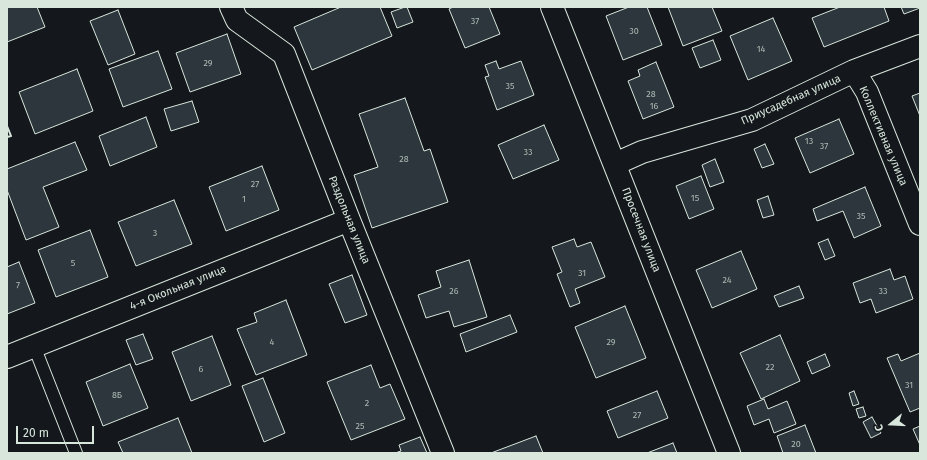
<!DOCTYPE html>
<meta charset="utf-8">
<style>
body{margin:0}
#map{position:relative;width:927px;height:460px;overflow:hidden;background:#14181c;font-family:"Fira Sans",sans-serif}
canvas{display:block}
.frame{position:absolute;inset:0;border:8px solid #d8e6dc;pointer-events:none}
.north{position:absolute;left:871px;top:404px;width:40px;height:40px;-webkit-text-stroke:3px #14181c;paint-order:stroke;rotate:252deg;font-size:11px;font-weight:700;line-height:16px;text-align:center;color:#d8e6dc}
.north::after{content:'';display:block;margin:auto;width:14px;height:18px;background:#d8e6dc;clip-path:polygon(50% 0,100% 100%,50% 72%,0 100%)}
.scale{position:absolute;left:16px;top:426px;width:78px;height:18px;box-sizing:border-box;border:2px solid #d8e6dc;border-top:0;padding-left:5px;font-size:12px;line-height:14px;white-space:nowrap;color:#d8e6dc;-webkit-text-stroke:3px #14181c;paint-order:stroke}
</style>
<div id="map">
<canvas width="927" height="460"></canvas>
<div class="frame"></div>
<div class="north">С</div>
<div class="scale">20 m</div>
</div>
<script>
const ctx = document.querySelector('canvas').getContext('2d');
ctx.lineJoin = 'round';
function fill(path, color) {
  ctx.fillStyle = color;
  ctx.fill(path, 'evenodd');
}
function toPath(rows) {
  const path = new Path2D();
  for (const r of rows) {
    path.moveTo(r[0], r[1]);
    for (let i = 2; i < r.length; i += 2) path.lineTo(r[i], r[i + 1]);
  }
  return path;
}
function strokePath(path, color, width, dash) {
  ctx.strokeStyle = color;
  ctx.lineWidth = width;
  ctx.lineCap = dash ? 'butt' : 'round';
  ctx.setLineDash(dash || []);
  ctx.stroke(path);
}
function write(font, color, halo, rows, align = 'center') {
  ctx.font = font + ' "Fira Sans",sans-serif';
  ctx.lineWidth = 3;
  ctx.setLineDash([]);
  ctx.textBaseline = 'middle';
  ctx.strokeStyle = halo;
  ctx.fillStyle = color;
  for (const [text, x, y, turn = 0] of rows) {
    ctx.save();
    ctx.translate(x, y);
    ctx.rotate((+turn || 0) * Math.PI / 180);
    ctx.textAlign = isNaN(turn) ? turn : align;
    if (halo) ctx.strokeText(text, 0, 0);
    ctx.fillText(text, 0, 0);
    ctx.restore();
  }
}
const building = toPath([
 [7,7,37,7,45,27,7,42,7,7],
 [341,7,380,7,392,36,312,70,294,27,341,7],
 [405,7,407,7,413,22,397,28,391,12,405,7],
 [453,7,489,7,500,34,465,48,449,9,453,7],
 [629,7,647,7,662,45,623,60,606,16,629,7],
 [668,7,712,7,722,31,683,46,668,7],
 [840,7,884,7,889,21,824,47,812,18,840,7],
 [901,7,920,7,920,8,904,14,901,7],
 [118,10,135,54,108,65,90,21,118,10],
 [773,18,792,61,748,80,730,36,773,18],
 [227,34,241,74,190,92,176,53,227,34],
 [713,40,721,60,700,68,692,48,713,40],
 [158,51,172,89,123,107,109,69,158,51],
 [496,61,499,69,521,61,534,95,497,110,485,77,489,76,485,65,496,61],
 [656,62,674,107,643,119,628,81,640,76,638,70,656,62],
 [77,69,93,111,35,134,19,92,77,69],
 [920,93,920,116,912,96,920,93],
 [405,98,424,151,430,149,448,202,372,228,354,175,378,167,359,114,405,98],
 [192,101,199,122,171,131,164,109,192,101],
 [146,117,157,147,110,166,99,136,146,117],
 [839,119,854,154,810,173,795,138,839,119],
 [544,125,559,160,513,179,498,145,544,125],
 [75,142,87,170,43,187,59,227,26,240,7,190,7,169,75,142],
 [765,144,774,164,762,168,754,149,765,144],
 [715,159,724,182,710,187,702,165,715,159],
 [262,166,279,210,226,231,209,187,262,166],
 [701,176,714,209,689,219,676,186,701,176],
 [865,187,881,226,854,238,843,211,817,221,813,209,865,187],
 [768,196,774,215,763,218,757,200,768,196],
 [174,200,192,244,136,266,118,222,174,200],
 [90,230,108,277,56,297,38,250,90,230],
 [574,239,577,247,591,242,605,277,575,289,580,303,570,307,557,274,562,272,552,247,574,239],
 [828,239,835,256,825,260,818,243,828,239],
 [741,251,757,289,712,308,696,270,741,251],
 [469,260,487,317,454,327,449,311,426,318,418,295,441,287,436,271,469,260],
 [19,262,35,303,7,314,7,267,19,262],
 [890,269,894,280,905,276,913,299,876,313,871,299,860,303,853,283,890,269],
 [352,275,367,315,345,323,329,284,352,275],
 [799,286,804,298,779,307,774,296,799,286],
 [286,300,307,355,256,375,237,329,257,322,254,313,286,300],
 [625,306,646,358,596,378,575,327,625,306],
 [510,315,517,332,466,352,460,334,510,315],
 [143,334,153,359,136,365,126,340,143,334],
 [780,335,800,381,761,399,740,353,780,335],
 [212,336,231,385,191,401,172,352,212,336],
 [920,353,920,408,910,412,887,358,898,354,901,361,920,353],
 [825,354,830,366,812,374,807,362,825,354],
 [130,364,148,408,103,426,86,382,130,364],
 [371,365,380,388,390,384,405,419,351,440,327,382,371,365],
 [263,378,285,433,264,442,242,386,263,378],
 [657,391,668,418,618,438,607,411,657,391],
 [854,391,859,404,853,406,849,393,854,391],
 [764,399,768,409,787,401,796,424,774,433,769,419,754,425,747,406,764,399],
 [863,407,866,416,859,418,856,409,863,407],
 [872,417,881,433,871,438,863,422,872,417],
 [178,418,192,453,123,453,118,442,178,418],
 [805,425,816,453,783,453,777,436,805,425],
 [920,426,920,445,913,429,920,426],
 [536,436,543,453,491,453,536,436],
 [420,437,427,453,395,453,401,451,399,445,420,437],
 [673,443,677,453,647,453,673,443]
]);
fill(building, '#2c363c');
strokePath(building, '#d8e6dc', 1);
const service = toPath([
 [34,346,76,453]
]);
const minor = toPath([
 [231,7,237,20,284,54,349,220,443,453],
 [552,7,729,453],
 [854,71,867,92,920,224],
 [615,164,642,152,752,120,854,71,920,46],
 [7,357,349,220]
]);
strokePath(service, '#d8e6dc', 14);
strokePath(minor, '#d8e6dc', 24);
strokePath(service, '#14181c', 12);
strokePath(minor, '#14181c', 22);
strokePath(toPath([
 [7,126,11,136,7,137]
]), '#d8e6dc', 2);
write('9px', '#adbab4', null, [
 ["37",475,21],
 ["30",634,31],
 ["14",761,49],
 ["29",208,63],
 ["35",510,86],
 ["28",651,94],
 ["16",654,106],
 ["13",809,141],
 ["37",824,146],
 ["33",528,152],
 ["28",404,159],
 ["27",255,184],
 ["15",695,198],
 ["1",244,199],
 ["35",861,216],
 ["3",155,233],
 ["5",73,263],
 ["31",582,273],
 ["24",727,280],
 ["7",18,285],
 ["26",454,291],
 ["33",883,291],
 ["4",272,342],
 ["29",611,342],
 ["22",770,367],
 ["6",201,369],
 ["31",909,385],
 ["8Б",117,395],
 ["2",367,403],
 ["27",637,415],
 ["25",360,426],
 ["20",796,444]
]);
write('11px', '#d8e6dc', '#14181c', [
 ["Приусадебная улица",791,100,-24],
 ["Коллективная улица",883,136,67],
 ["Раздольная улица",349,220,68],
 ["Просечная улица",641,230,69],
 ["4-я Окольная улица",178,288,-22]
]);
</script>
